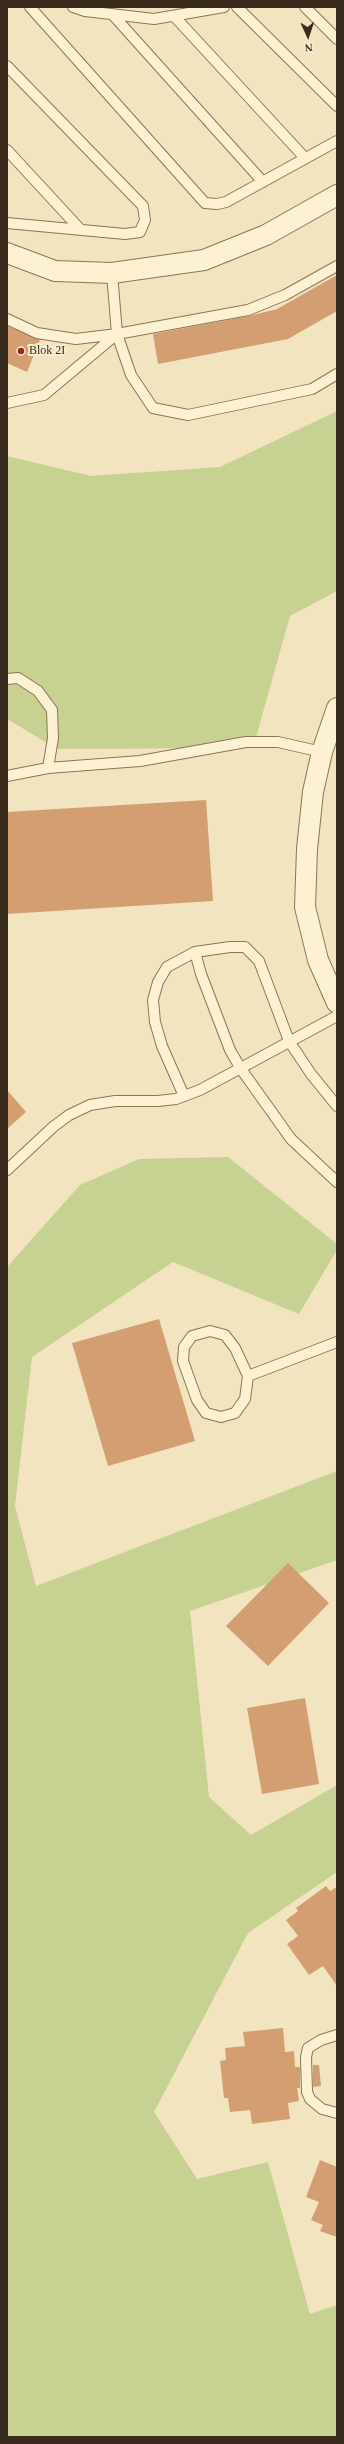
<!DOCTYPE html>
<style>
body{margin:0}
#map{position:relative;width:344px;height:2444px;overflow:hidden;background:#f2e4bf;font-family:"Times New Roman",serif}
canvas{display:block}
.frame{position:absolute;inset:0;border:8px solid #3a2c1c;pointer-events:none}
.north{position:absolute;left:288px;top:16px;width:40px;height:40px;-webkit-text-stroke:3px #f8eed0;paint-order:stroke;rotate:177deg;font-size:11px;font-weight:700;line-height:16px;text-align:center;color:#3a2c1c}
.north::after{content:'';display:block;margin:auto;width:14px;height:18px;background:#3a2c1c;clip-path:polygon(50% 0,100% 100%,50% 72%,0 100%)}
</style>
<div id="map">
<canvas width="344" height="2444"></canvas>
<div class="frame"></div>
<div class="north">N</div>
</div>
<script>
const ctx = document.querySelector('canvas').getContext('2d');
ctx.lineJoin = 'round';
function fill(path, color) {
  ctx.fillStyle = color;
  ctx.fill(path, 'evenodd');
}
function toPath(rows) {
  const path = new Path2D();
  for (const r of rows) {
    path.moveTo(r[0], r[1]);
    for (let i = 2; i < r.length; i += 2) path.lineTo(r[i], r[i + 1]);
  }
  return path;
}
function strokePath(path, color, width, dash) {
  ctx.strokeStyle = color;
  ctx.lineWidth = width;
  ctx.lineCap = dash ? 'butt' : 'round';
  ctx.setLineDash(dash || []);
  ctx.stroke(path);
}
function write(font, color, halo, rows, align = 'center') {
  ctx.font = font + ' "Times New Roman",serif';
  ctx.lineWidth = 4;
  ctx.setLineDash([]);
  ctx.textBaseline = 'middle';
  ctx.strokeStyle = halo;
  ctx.fillStyle = color;
  for (const [text, x, y, turn = 0] of rows) {
    ctx.save();
    ctx.translate(x, y);
    ctx.rotate((+turn || 0) * Math.PI / 180);
    ctx.textAlign = isNaN(turn) ? turn : align;
    if (halo) ctx.strokeText(text, 0, 0);
    ctx.fillText(text, 0, 0);
    ctx.restore();
  }
}
fill(toPath([
 [337,411,337,591,290,616,253,748,57,749,7,719,7,456,91,476,220,467],
 [228,1157,337,1244,337,1250,299,1314,173,1262,32,1357,15,1506,36,1586,337,1471,337,1560,190,1611,209,1797,251,1835,337,1785,337,1872,248,1933,154,2112,197,2179,268,2162,310,2314,337,2305,337,2437,7,2437,7,1267,80,1185,139,1159]
]), '#c7d192');
fill(toPath([
 [337,275,337,311,288,339,158,364,153,334,249,316,277,309],
 [7,326,40,340,27,372,7,363],
 [206,800,213,901,7,914,7,812],
 [7,1090,26,1112,7,1129],
 [159,1319,195,1441,108,1466,72,1343],
 [288,1563,329,1603,268,1666,226,1626],
 [305,1698,319,1784,262,1794,247,1708],
 [326,1886,330,1891,337,1887,337,1986,323,1966,309,1975,287,1944,298,1936,286,1920,298,1911,296,1908],
 [283,2028,285,2052,294,2051,295,2067,300,2067,300,2088,297,2088,299,2101,288,2103,290,2119,252,2124,250,2110,230,2112,228,2098,224,2098,220,2061,226,2060,225,2048,245,2046,243,2032],
 [313,2065,319,2065,321,2086,313,2087],
 [320,2160,337,2167,337,2237,320,2231,323,2225,311,2220,319,2202,306,2197]
]), '#d39e72');
const service = toPath([
 [30,7,205,203,217,204,226,202,337,141],
 [73,7,85,11,154,19,224,7],
 [237,7,337,106],
 [305,7,337,39],
 [112,14,263,182],
 [174,16,305,158],
 [7,66,143,206,145,220,140,232,125,234,7,223],
 [7,150,79,228],
 [112,273,117,334,131,375,153,408,188,415,312,389,337,374],
 [7,319,37,333,76,339,117,334,248,310,285,295,337,266],
 [7,403,44,395,117,334],
 [7,679,18,678,38,691,52,710,53,738,48,768],
 [7,776,48,768,140,761,246,742,278,742,322,752],
 [184,1096,162,1046,155,1022,153,1000,158,982,167,967,195,952],
 [337,1106,311,1074,289,1041,259,961,245,947,230,947,195,952,201,974,230,1050,241,1069,291,1139,337,1182],
 [7,1170,53,1127,69,1115,90,1105,115,1101,158,1101,176,1099,200,1090,337,1016],
 [210,1331,225,1335,235,1348,248,1376,245,1399,235,1413,221,1417,206,1413,197,1400,183,1361,184,1347,192,1336,210,1331],
 [248,1376,337,1342],
 [337,2035,321,2040,308,2048,306,2057,307,2092,310,2099,322,2109,337,2113]
]);
const minor = toPath([
 [7,253,55,271,112,273,204,260,266,235,337,195],
 [337,708,322,752,313,792,307,849,305,907,318,960,337,1003]
]);
strokePath(service, '#8c7556', 12);
strokePath(minor, '#8c7556', 22);
strokePath(service, '#fcf1d3', 10);
strokePath(minor, '#fcf1d3', 20);
for (const [x, y, r, color] of [
 [21,351,4,"#a02421"]
]) {
  const dot = new Path2D();
  dot.arc(x, y, r, 0, 2 * Math.PI);
  ctx.fillStyle = color;
  ctx.fill(dot);
  strokePath(dot, '#f8eed0', 1.5);
}
write('12px', '#3a2c1c', '#f8eed0', [
 ["Blok 2I",29,351]
], 'left');
</script>
